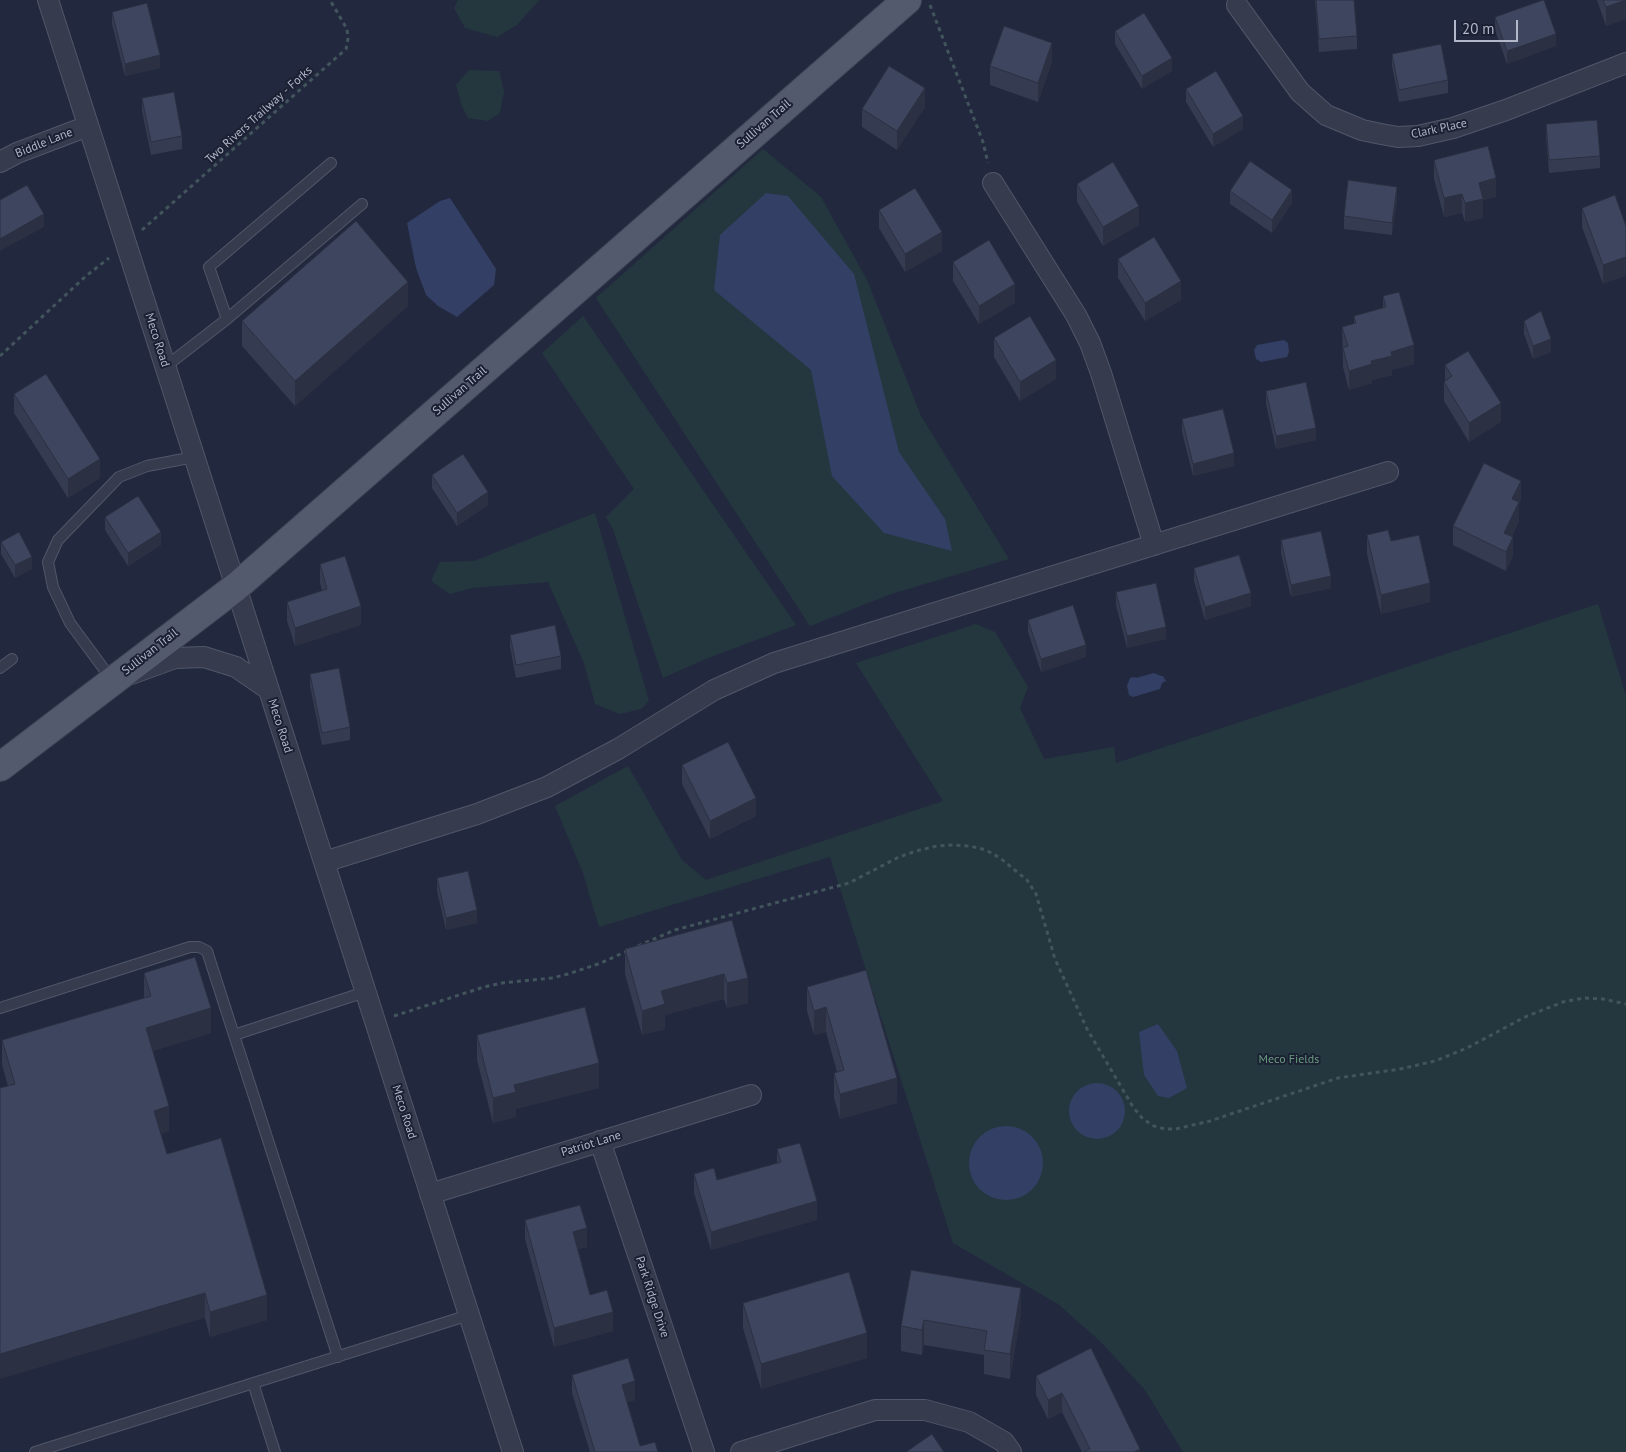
<!DOCTYPE html>
<style>
body{margin:0}
#map{position:relative;width:1626px;height:1452px;overflow:hidden;background:#22293e;font-family:"PT Sans",sans-serif}
canvas{display:block}
.scale{position:absolute;left:1454px;top:20px;width:64px;height:22px;box-sizing:border-box;border:2px solid #b2b7c9;border-top:0;padding-left:6px;font-size:15px;line-height:18px;white-space:nowrap;color:#b2b7c9;-webkit-text-stroke:4px #1b2133;paint-order:stroke}
</style>
<div id="map">
<canvas width="1626" height="1452"></canvas>
<div class="scale">20 m</div>
</div>
<script>
const ctx = document.querySelector('canvas').getContext('2d');
ctx.lineJoin = 'round';
function fill(path, color) {
  ctx.fillStyle = color;
  ctx.fill(path, 'evenodd');
}
function toPath(rows) {
  const path = new Path2D();
  for (const r of rows) {
    if (r.length === 3) {
      path.moveTo(r[0] + r[2], r[1]);
      path.arc(r[0], r[1], r[2], 0, 2 * Math.PI);
      continue;
    }
    path.moveTo(r[0], r[1]);
    for (let i = 2; i < r.length; i += 2) path.lineTo(r[i], r[i + 1]);
  }
  return path;
}
function strokePath(path, color, width, dash) {
  ctx.strokeStyle = color;
  ctx.lineWidth = width;
  ctx.lineCap = dash ? 'butt' : 'round';
  ctx.setLineDash(dash || []);
  ctx.stroke(path);
}
function write(font, color, halo, rows, align = 'center') {
  ctx.font = font + ' "PT Sans",sans-serif';
  ctx.lineWidth = 4;
  ctx.setLineDash([]);
  ctx.textBaseline = 'middle';
  ctx.strokeStyle = halo;
  ctx.fillStyle = color;
  for (const [text, x, y, turn = 0] of rows) {
    ctx.save();
    ctx.translate(x, y);
    ctx.rotate((+turn || 0) * Math.PI / 180);
    ctx.textAlign = isNaN(turn) ? turn : align;
    if (halo) ctx.strokeText(text, 0, 0);
    ctx.fillText(text, 0, 0);
    ctx.restore();
  }
}
fill(toPath([
 [458,0,539,0,517,25,497,37,465,28,454,8],
 [469,70,499,71,504,91,500,113,488,121,468,118,462,106,456,85],
 [763,149,821,197,867,280,921,416,1009,559,891,594,810,626,596,298],
 [583,316,796,625,703,660,663,678,613,529,606,517,634,489,542,353],
 [595,513,649,701,641,709,620,714,595,704,584,663,548,582,472,588,450,594,431,581,440,562,474,561],
 [1598,604,1626,696,1626,1452,1183,1452,1145,1390,1102,1343,1058,1304,953,1243,830,857,599,927,583,873,555,806,628,766,682,860,706,880,943,801,856,663,976,624,995,632,1028,687,1020,708,1044,759,1114,747,1116,763]
]), '#24373f');
fill(toPath([
 [766,193,788,196,854,274,899,452,945,519,952,551,884,533,832,476,811,370,714,290,720,235],
 [450,198,496,269,494,285,457,317,438,306,426,295,416,268,407,223,440,201],
 [1284,340,1288,343,1289,352,1287,357,1261,362,1256,359,1254,350,1257,345],
 [1154,673,1161,676,1163,676,1166,681,1162,683,1160,689,1133,697,1129,695,1127,686,1130,678,1135,677,1136,678],
 [1158,1024,1177,1051,1187,1088,1169,1098,1158,1096,1144,1075,1139,1032],
 [1097,1111,28],
 [1006,1163,37]
]), '#333f64');
const lane = toPath([
 [227,319,209,267,331,163],
 [165,367,227,319,362,204],
 [0,668,12,659],
 [112,680,70,623,53,587,48,562,58,540,119,477,147,466,194,457],
 [0,1008,190,947,199,947,207,951,234,1035,365,992],
 [234,1035,338,1357],
 [253,1383,275,1452],
 [35,1452,469,1315]
]);
const street = toPath([
 [48,0,513,1452],
 [1237,5,1300,92,1326,115,1362,130,1381,134,1398,137,1418,136,1453,128,1506,110,1626,63],
 [0,162,17,153,88,126],
 [993,183,1076,315,1090,343,1101,373,1154,545],
 [131,674,175,658,204,657,236,667,268,689],
 [324,862,477,814,547,787,618,749,714,690,774,663,1388,472],
 [600,1141,704,1452],
 [430,1194,751,1095],
 [741,1452,875,1410,925,1410,969,1422,1004,1442,1011,1452]
]);
const primary = toPath([
 [0,767,236,587,907,0]
]);
strokePath(lane, '#515769', 12);
strokePath(street, '#515769', 22);
strokePath(primary, '#3f4557', 30);
strokePath(toPath([
 [930,5,983,142,988,163],
 [142,230,346,49,348,39,347,29,330,0],
 [0,356,86,276,109,258],
 [638,946,675,930,849,883,899,857,916,851,937,846,953,845,970,846,986,850,1000,858,1027,880,1036,894,1055,959,1087,1029,1133,1107,1143,1119,1154,1126,1165,1129,1176,1129,1210,1121,1338,1078,1400,1069,1435,1061,1467,1048,1525,1017,1563,1002,1584,998,1603,999,1626,1004],
 [394,1016,484,987,502,983,552,978,568,974,601,963,627,951]
]), '#42545c', 3, [4, 4]);
strokePath(lane, '#363c4e', 10);
strokePath(street, '#363c4e', 20);
strokePath(primary, '#545a6e', 28);
fill(toPath([
 [1315,0,1354,0,1357,36,1357,49,1319,52],
 [1597,0,1626,0,1626,19,1606,26],
 [112,12,160,68,125,76,112,24],
 [1495,17,1556,46,1507,64,1495,30],
 [1115,31,1172,71,1142,89,1115,44],
 [1392,54,1448,80,1448,93,1399,102,1392,66],
 [1052,62,1038,102,990,85,990,66],
 [1186,89,1243,129,1213,147,1186,102],
 [142,98,182,136,182,149,151,155,142,111],
 [925,107,897,150,862,127,862,109],
 [1546,124,1600,156,1600,168,1549,173,1546,137],
 [1434,160,1496,197,1483,200,1483,218,1465,222,1462,213,1444,217,1434,179],
 [1077,184,1139,225,1103,246,1077,202],
 [1230,191,1292,203,1272,233,1230,204],
 [1397,200,1392,235,1344,229,1344,216],
 [1582,208,1626,226,1603,284,1582,227],
 [879,210,942,251,905,272,879,228],
 [1118,259,1181,300,1145,321,1118,278],
 [953,262,1015,303,979,324,953,281],
 [1383,296,1414,364,1392,370,1392,375,1372,380,1372,383,1349,390,1343,367,1342,327,1354,324,1354,316,1383,308],
 [408,306,295,406,242,346,242,321],
 [1524,321,1551,352,1533,359,1524,334],
 [994,338,1056,379,1020,401,994,357],
 [1445,365,1501,422,1469,442,1444,401,1444,382,1445,381],
 [1266,391,1316,440,1276,449,1266,404],
 [14,394,100,478,68,498,14,413],
 [1182,419,1234,466,1193,476,1182,432],
 [432,475,488,505,457,526,432,488],
 [1521,499,1519,505,1519,521,1512,536,1513,556,1506,571,1453,545,1453,526],
 [105,517,161,545,128,566,105,530],
 [1367,535,1391,541,1430,602,1381,614,1367,554],
 [1281,540,1331,588,1291,597,1281,553],
 [1,542,32,569,15,578,1,554],
 [320,564,361,625,295,646,287,621,287,602,322,591,320,583],
 [1194,568,1251,606,1205,620,1194,581],
 [1116,592,1166,639,1127,648,1116,605],
 [1028,620,1086,657,1041,672,1028,632],
 [510,635,561,656,561,669,516,678,510,647],
 [310,674,350,727,350,740,322,745,310,686],
 [682,765,756,816,710,839,682,784],
 [437,878,477,923,446,930,437,891],
 [732,920,748,1003,727,1008,724,999,665,1015,665,1029,642,1035,625,974,625,949],
 [866,970,897,1103,840,1119,834,1098,834,1073,837,1072,826,1032,814,1035,807,1011,807,987],
 [144,973,211,1033,153,1051,169,1131,161,1134,167,1154,267,1320,210,1337,205,1318,8,1086,2,1065,2,1040,144,998],
 [477,1035,599,1088,516,1109,516,1117,493,1123,477,1060],
 [777,1149,817,1220,711,1250,694,1193,694,1174,717,1180,777,1163],
 [525,1220,587,1247,578,1249,590,1295,613,1331,554,1347,525,1239],
 [911,1270,1021,1313,1010,1379,984,1374,984,1355,924,1345,922,1355,901,1351,901,1326],
 [743,1303,867,1358,761,1389,743,1328],
 [1091,1348,1140,1452,1082,1452,1062,1412,1048,1419,1036,1395,1036,1376],
 [572,1375,635,1400,627,1402,640,1446,658,1452,590,1452,572,1393]
]), '#353b51');
fill(toPath([
 [1626,0,1626,19,1606,26,1606,7],
 [1556,34,1556,46,1507,64,1507,51],
 [1052,43,1052,62,1038,102,1038,83],
 [160,55,160,68,125,76,125,64],
 [1172,58,1172,71,1142,89,1142,76],
 [925,88,925,107,897,150,897,131],
 [1243,116,1243,129,1213,147,1213,134],
 [1496,178,1496,197,1483,200,1483,218,1465,222,1465,203,1479,183],
 [1397,187,1397,200,1392,235,1392,223],
 [1292,190,1292,203,1272,233,1272,220],
 [1462,194,1462,213,1444,217,1444,198],
 [1139,206,1139,225,1103,246,1103,227],
 [44,214,44,227,0,251,0,239],
 [942,232,942,251,905,272,905,254],
 [1626,257,1626,276,1603,284,1603,265],
 [1181,281,1181,300,1145,321,1145,303],
 [408,282,408,306,295,406,295,381],
 [1015,284,1015,303,979,324,979,306],
 [1551,339,1551,352,1533,359,1533,346],
 [1414,345,1414,364,1392,370,1392,375,1372,380,1372,383,1349,390,1349,371,1371,361,1391,352],
 [1056,360,1056,379,1020,401,1020,382],
 [1501,403,1501,422,1469,442,1469,423],
 [1316,428,1316,440,1276,449,1276,436],
 [1234,453,1234,466,1193,476,1193,464],
 [100,459,100,478,68,498,68,479],
 [1521,481,1521,499,1519,505,1519,521,1504,551,1504,533,1512,499],
 [488,492,488,505,457,526,457,513],
 [161,532,161,545,128,566,128,553],
 [1513,537,1513,556,1506,571,1506,552],
 [32,557,32,569,15,578,15,565],
 [1331,576,1331,588,1291,597,1291,585],
 [1430,583,1430,602,1381,614,1381,595],
 [1251,593,1251,606,1205,620,1205,607],
 [361,606,361,625,295,646,295,628],
 [1166,627,1166,639,1127,648,1127,636],
 [1086,645,1086,657,1041,672,1041,659],
 [756,798,756,816,710,839,710,821],
 [477,910,477,923,446,930,446,918],
 [724,974,724,999,665,1015,665,1029,642,1035,642,1011,661,991],
 [748,978,748,1003,727,1008,727,983],
 [826,1007,826,1032,814,1035,814,1011],
 [211,1008,211,1033,146,1053,146,1028],
 [599,1063,599,1088,516,1109,516,1117,493,1123,493,1098,514,1085],
 [897,1078,897,1103,840,1119,840,1094],
 [169,1106,169,1131,154,1136,154,1111],
 [817,1201,817,1220,711,1250,711,1232],
 [587,1228,587,1247,573,1251,573,1232],
 [1021,1288,1021,1313,1010,1379,1010,1354],
 [205,1293,205,1318,0,1379,0,1354],
 [267,1295,267,1320,210,1337,210,1312],
 [613,1312,613,1331,554,1347,554,1328],
 [924,1320,924,1345,922,1355,922,1330],
 [867,1333,867,1358,761,1389,761,1364],
 [635,1381,635,1400,622,1404,622,1385],
 [1062,1393,1062,1412,1048,1419,1048,1400],
 [1140,1449,1140,1452,1134,1452]
]), '#2b3042');
const building = toPath([
 [1316,0,1354,0,1357,36,1319,39,1316,0],
 [1543,0,1544,0,1556,34,1507,51,1495,17,1543,0],
 [1603,0,1626,0,1606,7,1603,0],
 [147,3,160,55,125,64,112,12,147,3],
 [1144,13,1172,58,1142,76,1115,31,1144,13],
 [1004,26,1052,43,1038,83,990,66,1004,26],
 [1441,44,1448,80,1399,90,1392,54,1441,44],
 [889,66,925,88,897,131,862,109,889,66],
 [1216,71,1243,116,1213,134,1186,89,1216,71],
 [174,92,182,136,151,142,142,98,174,92],
 [1597,120,1600,156,1549,160,1546,124,1597,120],
 [1488,146,1496,178,1479,183,1483,199,1465,203,1462,194,1444,198,1434,160,1488,146],
 [1250,161,1292,190,1272,220,1230,191,1250,161],
 [1113,162,1139,206,1103,227,1077,184,1113,162],
 [1348,180,1397,187,1392,223,1344,216,1348,180],
 [27,185,44,214,0,239,0,200,27,185],
 [915,188,942,232,905,254,879,210,915,188],
 [1615,195,1626,226,1626,257,1603,265,1582,208,1615,195],
 [356,221,408,282,295,381,242,321,356,221],
 [1154,237,1181,281,1145,303,1118,259,1154,237],
 [989,240,1015,284,979,306,953,262,989,240],
 [1399,292,1414,345,1391,352,1392,356,1371,361,1372,364,1349,371,1343,348,1348,346,1342,327,1356,323,1354,316,1386,307,1383,296,1399,292],
 [1541,311,1551,339,1533,346,1524,321,1541,311],
 [1030,316,1056,360,1020,382,994,338,1030,316],
 [1468,351,1501,403,1469,423,1444,382,1452,376,1445,365,1468,351],
 [46,374,100,459,68,479,14,394,46,374],
 [1306,382,1316,428,1276,436,1266,391,1306,382],
 [1223,409,1234,453,1193,464,1182,419,1223,409],
 [463,454,488,492,457,513,432,475,463,454],
 [1484,463,1521,481,1512,499,1519,502,1504,533,1513,537,1506,552,1453,526,1484,463],
 [138,496,161,532,128,553,105,517,138,496],
 [1388,530,1391,541,1419,535,1430,583,1381,595,1367,535,1388,530],
 [1321,531,1331,576,1291,585,1281,540,1321,531],
 [19,532,32,557,15,565,1,542,19,532],
 [1239,555,1251,593,1205,607,1194,568,1239,555],
 [345,556,361,606,295,628,287,602,327,589,320,564,345,556],
 [1156,583,1166,627,1127,636,1116,592,1156,583],
 [1073,605,1086,645,1041,659,1028,620,1073,605],
 [555,625,561,656,516,665,510,635,555,625],
 [339,668,350,727,322,733,310,674,339,668],
 [728,742,756,798,710,821,682,765,728,742],
 [468,871,477,910,446,918,437,878,468,871],
 [732,920,748,978,727,983,724,974,661,991,665,1004,642,1011,625,949,732,920],
 [195,957,211,1008,146,1028,169,1106,154,1111,167,1154,221,1138,267,1295,210,1312,205,1293,0,1354,0,1088,15,1084,2,1040,151,996,144,973,195,957],
 [866,970,897,1078,840,1094,834,1073,844,1070,826,1007,814,1011,807,987,866,970],
 [585,1007,599,1063,514,1085,516,1092,493,1098,477,1035,585,1007],
 [800,1143,817,1201,711,1232,694,1174,714,1168,717,1180,781,1162,777,1149,800,1143],
 [580,1205,587,1228,573,1232,590,1295,607,1290,613,1312,554,1328,525,1220,580,1205],
 [911,1270,1021,1288,1010,1354,984,1350,987,1331,924,1320,922,1330,901,1326,911,1270],
 [849,1272,867,1333,761,1364,743,1303,849,1272],
 [1091,1348,1140,1449,1134,1452,1083,1452,1090,1449,1062,1393,1048,1400,1036,1376,1091,1348],
 [628,1358,635,1381,622,1385,640,1446,655,1442,658,1452,595,1452,572,1375,628,1358],
 [932,1434,944,1452,906,1452,932,1434]
]);
fill(building, '#3e455e');
strokePath(building, '#2b3042', 1);
write('12px', '#b2b7c9', '#1b2133', [
 ["Two Rivers Trailway - Forks",259,115,-42],
 ["Sullivan Trail",764,124,-41],
 ["Clark Place",1439,129,-12],
 ["Biddle Lane",44,143,-22],
 ["Meco Road",157,340,72],
 ["Sullivan Trail",460,391,-41],
 ["Sullivan Trail",150,652,-38],
 ["Meco Road",280,726,72],
 ["Meco Road",404,1112,72],
 ["Patriot Lane",591,1144,-17],
 ["Park Ridge Drive",652,1297,72]
]);
write('12px', '#689b7d', '#1b2133', [
 ["Meco Fields",1289,1060]
]);
</script>
